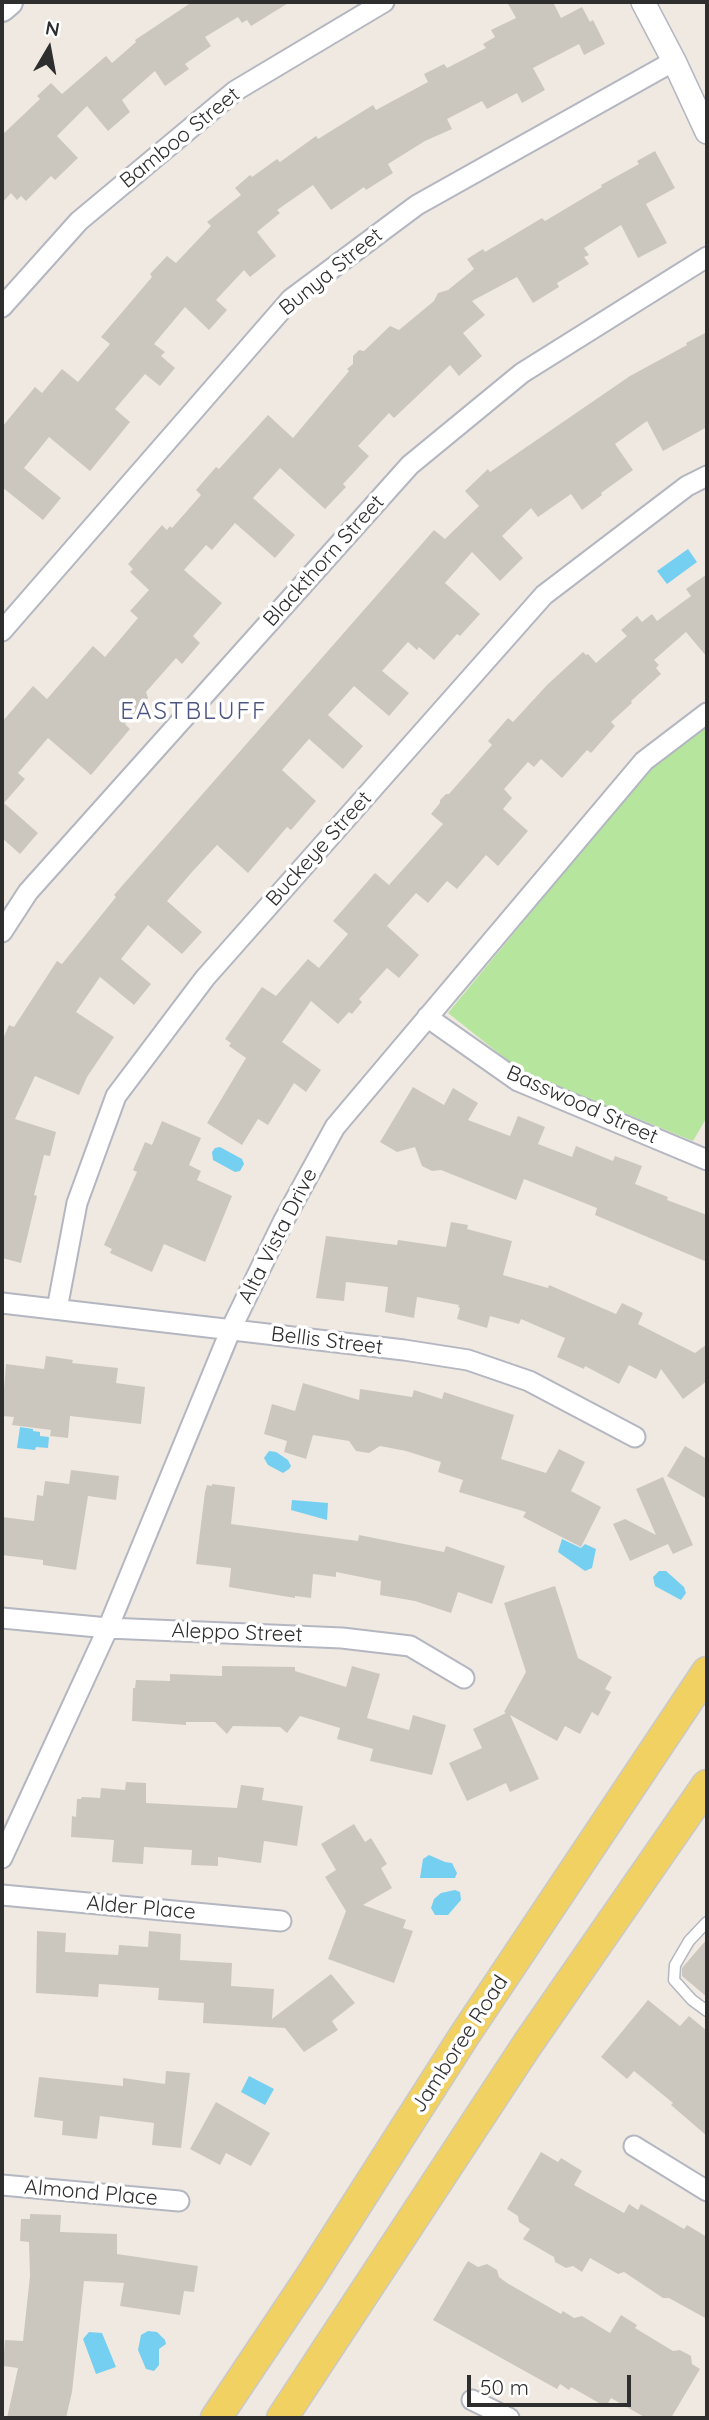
<!DOCTYPE html>
<style>
body{margin:0}
#map{position:relative;width:709px;height:2420px;overflow:hidden;background:#efe9e1;font-family:Quicksand,sans-serif}
canvas{display:block}
.frame{position:absolute;inset:0;border:4px solid #2e2e2e;pointer-events:none}
.north{position:absolute;left:14px;top:14px;width:70px;height:70px;-webkit-text-stroke:5px #fff;paint-order:stroke;rotate:10deg;font-size:19px;font-weight:700;line-height:28px;text-align:center;color:#2e2e2e}
.north::after{content:'';display:block;margin:auto;width:24px;height:32px;background:#2e2e2e;clip-path:polygon(50% 0,100% 100%,50% 72%,0 100%)}
.scale{position:absolute;left:467px;top:2375px;width:164px;height:32px;box-sizing:border-box;border:4px solid #2e2e2e;border-top:0;padding-left:9px;font-size:21px;line-height:24px;white-space:nowrap;color:#2e2e2e;-webkit-text-stroke:5px #fff;paint-order:stroke}
</style>
<div id="map">
<canvas width="709" height="2420"></canvas>
<div class="frame"></div>
<div class="north">N</div>
<div class="scale">50 m</div>
</div>
<script>
const ctx = document.querySelector('canvas').getContext('2d');
ctx.lineJoin = 'round';
function fill(path, color) {
  ctx.fillStyle = color;
  ctx.fill(path, 'evenodd');
}
function toPath(rows) {
  const path = new Path2D();
  for (const r of rows) {
    path.moveTo(r[0], r[1]);
    for (let i = 2; i < r.length; i += 2) path.lineTo(r[i], r[i + 1]);
  }
  return path;
}
function strokePath(path, color, width, dash) {
  ctx.strokeStyle = color;
  ctx.lineWidth = width;
  ctx.lineCap = dash ? 'butt' : 'round';
  ctx.setLineDash(dash || []);
  ctx.stroke(path);
}
function write(font, color, halo, rows, align = 'center') {
  ctx.font = font + ' Quicksand,sans-serif';
  ctx.lineWidth = 7;
  ctx.setLineDash([]);
  ctx.textBaseline = 'middle';
  ctx.strokeStyle = halo;
  ctx.fillStyle = color;
  for (const [text, x, y, turn = 0] of rows) {
    ctx.save();
    ctx.translate(x, y);
    ctx.rotate((+turn || 0) * Math.PI / 180);
    ctx.textAlign = isNaN(turn) ? turn : align;
    if (halo) ctx.strokeText(text, 0, 0);
    ctx.fillText(text, 0, 0);
    ctx.restore();
  }
}
fill(toPath([
 [707,725,707,1117,693,1141,521,1071,448,1013,646,773]
]), '#b6e59e');
fill(toPath([
 [688,549,697,562,667,584,657,571],
 [220,1147,242,1159,244,1164,240,1171,235,1172,213,1160,212,1152,215,1148],
 [20,1427,33,1429,33,1431,40,1432,40,1436,49,1437,48,1448,36,1447,35,1450,17,1448],
 [269,1451,276,1452,288,1460,291,1466,289,1469,283,1473,268,1465,264,1458],
 [292,1500,328,1503,327,1520,291,1510],
 [562,1539,581,1548,585,1544,596,1549,592,1568,585,1571,558,1552],
 [659,1571,666,1571,684,1587,686,1593,681,1600,655,1586,653,1577],
 [429,1855,445,1862,452,1863,457,1873,455,1878,420,1878,423,1859],
 [455,1890,460,1892,461,1900,448,1915,435,1915,431,1908,434,1899,441,1893],
 [249,2076,274,2089,265,2105,241,2092],
 [148,2331,157,2332,165,2340,166,2344,159,2349,159,2365,154,2371,146,2369,138,2350,141,2335],
 [89,2332,102,2333,116,2367,96,2374,83,2339]
]), '#75cff0');
fill(toPath([
 [192,2,290,2,251,26,247,20,242,23,238,17,205,37,211,46,185,64,189,69,165,86,155,71,122,100,130,112,108,131,87,106,57,136,78,158,55,180,51,176,26,201,21,196,17,200,11,193,2,203,2,135,40,99,37,96,51,83,62,94,106,56,112,63,136,42,135,40],
 [507,2,553,2,561,18,582,7,590,22,593,20,605,44,584,55,579,44,533,68,545,90,522,103,517,93,487,109,482,101,447,119,452,129,425,141,388,164,393,173,366,190,364,187,331,210,313,185,277,210,280,213,257,232,276,256,250,277,244,270,216,300,227,310,209,330,185,307,154,344,165,352,161,356,175,368,160,386,145,374,115,409,130,422,90,471,49,437,24,468,61,498,43,520,2,487,2,427,35,387,42,393,62,369,78,382,110,344,101,337,152,277,150,274,167,256,176,263,211,226,207,222,241,195,235,188,250,175,252,177,277,159,280,162,316,136,318,139,373,105,376,110,428,82,424,74,444,64,447,68,486,48,483,44,495,37,491,30,516,18],
 [655,151,675,188,646,204,667,243,638,258,621,225,584,248,589,255,584,257,589,264,557,283,559,287,533,303,517,277,472,301,485,315,463,333,482,356,459,376,450,365,394,418,389,413,358,446,369,456,343,484,346,487,325,509,280,468,253,498,295,535,275,558,235,523,212,550,206,545,184,570,222,603,193,636,200,643,182,664,176,658,146,692,148,698,125,724,130,729,91,775,48,738,18,773,25,779,4,803,38,833,20,854,2,838,2,722,33,686,47,699,93,646,105,657,138,618,130,611,149,590,130,572,133,569,128,564,162,525,167,530,170,526,172,528,201,495,196,490,216,467,219,469,268,415,293,438,349,371,347,369,353,364,353,356,359,350,364,351,390,326,399,330,434,301,438,293,448,290,474,269,467,259,483,249,485,252,542,218,545,221,602,187,601,185,639,164,637,161],
 [707,332,707,427,663,451,647,421,615,444,633,470,601,493,602,495,582,510,571,494,538,517,531,508,502,536,523,558,500,581,472,552,445,583,480,614,460,636,457,634,434,660,419,647,417,650,408,642,382,671,409,693,389,716,354,686,328,715,363,746,343,769,309,739,282,770,316,801,291,830,287,827,248,873,217,845,192,872,167,901,202,932,182,954,148,925,121,959,151,984,134,1005,100,977,76,1012,114,1037,87,1077,79,1095,35,1076,15,1119,56,1132,50,1156,44,1155,34,1195,37,1196,21,1263,2,1258,2,1041,9,1025,14,1027,57,961,62,964,116,897,114,895,434,530,445,539,479,506,465,491,488,469,490,472,630,376,687,345,686,343],
 [707,574,707,657,686,632,654,660,659,665,656,668,661,674,631,701,632,703,611,722,615,726,591,753,587,750,562,778,541,759,534,767,528,762,504,789,512,798,503,809,528,831,498,866,486,855,457,889,447,881,428,903,416,893,387,926,419,955,399,978,387,968,359,999,362,1002,352,1014,349,1012,338,1024,311,1001,282,1042,321,1070,306,1092,294,1083,268,1125,258,1119,242,1145,207,1123,246,1058,229,1046,231,1043,225,1039,262,987,276,996,308,959,319,968,348,934,333,921,375,873,389,885,420,850,443,824,431,814,440,803,440,800,446,794,449,794,492,745,488,741,508,718,513,722,547,685,583,652,586,655,588,654,596,663,627,636,621,630,637,616,642,622,652,614,657,621,691,596,686,589],
 [413,1087,444,1105,453,1088,478,1103,468,1120,510,1136,518,1116,545,1127,538,1144,572,1157,576,1146,613,1161,615,1156,642,1166,635,1184,668,1197,667,1200,707,1215,707,1262,595,1215,597,1208,524,1179,516,1200,441,1170,432,1171,422,1166,415,1147,397,1152,380,1142],
 [162,1121,201,1138,189,1165,201,1171,197,1180,232,1196,205,1262,164,1244,152,1272,110,1253,112,1249,104,1245,137,1172,133,1170,145,1142,152,1145],
 [451,1222,468,1225,467,1229,512,1241,503,1275,548,1288,549,1285,616,1314,622,1303,643,1313,638,1324,695,1353,707,1344,707,1381,683,1399,661,1369,656,1379,629,1365,619,1384,585,1366,584,1369,557,1357,565,1338,521,1319,519,1324,490,1316,487,1328,457,1319,460,1308,458,1307,459,1305,417,1297,414,1318,385,1312,388,1287,346,1282,344,1301,316,1298,326,1236,397,1245,398,1240,446,1247],
 [46,1356,73,1360,72,1363,118,1368,116,1383,145,1387,141,1424,70,1416,68,1438,50,1436,51,1430,12,1425,14,1417,2,1416,6,1364,44,1369],
 [303,1383,359,1400,360,1389,412,1397,414,1390,442,1399,444,1392,514,1415,501,1459,546,1473,559,1449,585,1462,571,1491,601,1507,581,1547,523,1517,526,1512,459,1492,463,1480,438,1472,441,1462,406,1451,380,1446,369,1453,356,1451,349,1441,313,1435,306,1459,284,1452,287,1441,264,1434,272,1404,295,1411],
 [685,1446,707,1459,707,1499,667,1476],
 [71,1470,119,1476,116,1500,88,1496,76,1570,43,1565,43,1560,2,1555,2,1517,34,1521,37,1495,43,1496,45,1481,69,1484],
 [663,1477,693,1545,673,1554,668,1544,630,1561,613,1524,625,1519,656,1535,636,1489],
 [212,1484,235,1487,231,1524,358,1541,359,1535,444,1552,446,1546,505,1566,492,1604,458,1592,451,1613,415,1601,380,1595,381,1581,336,1572,336,1577,313,1574,311,1598,295,1596,295,1598,229,1587,231,1568,196,1564,205,1492,207,1485,212,1486],
 [555,1586,578,1658,612,1677,605,1689,611,1692,598,1716,592,1712,580,1734,565,1726,557,1741,510,1715,539,1779,510,1792,506,1783,467,1801,449,1763,482,1748,473,1729,506,1713,504,1712,526,1672,504,1603],
 [222,1666,295,1667,295,1671,346,1687,352,1666,380,1674,367,1718,409,1730,413,1715,446,1725,432,1775,370,1761,373,1749,337,1739,340,1728,300,1716,287,1733,280,1727,233,1726,227,1734,215,1722,186,1722,186,1725,132,1721,133,1688,135,1688,136,1680,170,1681,170,1674,222,1676],
 [126,1782,146,1783,146,1803,237,1808,241,1785,264,1788,262,1800,303,1806,297,1846,264,1841,261,1863,218,1857,218,1866,191,1865,192,1850,144,1847,143,1864,112,1862,114,1840,71,1837,72,1816,76,1817,77,1799,81,1799,82,1797,100,1798,101,1788,125,1790],
 [354,1824,365,1842,371,1838,387,1864,381,1868,392,1888,363,1905,406,1920,403,1928,413,1931,394,1983,328,1959,346,1911,325,1877,336,1870,321,1844],
 [37,1931,66,1933,65,1952,118,1955,119,1945,148,1947,149,1931,181,1934,180,1960,232,1963,231,1986,274,1989,272,2019,331,1974,355,2003,332,2021,338,2030,304,2052,285,2028,203,2023,204,2003,158,2000,159,1988,99,1984,98,1997,36,1993],
 [707,1939,707,1997,682,1976,682,1968],
 [648,2000,680,2026,689,2016,707,2031,707,2136,671,2105,673,2103,634,2071,627,2079,601,2057],
 [166,2071,190,2073,181,2148,152,2145,154,2123,100,2116,97,2139,62,2135,63,2121,34,2117,39,2077,123,2086,123,2078,165,2084],
 [216,2102,270,2133,251,2166,226,2153,220,2165,190,2149],
 [541,2152,558,2162,561,2158,582,2171,574,2185,624,2213,629,2204,638,2210,641,2204,684,2229,687,2225,707,2237,707,2319,669,2298,663,2298,624,2272,618,2274,590,2258,582,2272,573,2266,566,2268,555,2262,554,2257,523,2239,530,2229,519,2222,518,2216,507,2209],
 [30,2214,61,2215,60,2232,117,2234,117,2254,198,2266,194,2292,184,2291,180,2315,120,2306,124,2283,84,2281,72,2392,66,2418,7,2418,18,2368,3,2366,5,2340,23,2341,30,2276,29,2242,20,2241,21,2219,30,2219],
 [468,2261,478,2267,487,2264,497,2270,499,2277,507,2283,561,2314,563,2311,574,2318,582,2316,610,2333,621,2315,637,2325,635,2328,673,2351,680,2350,691,2356,692,2364,700,2369,671,2418,646,2418,611,2398,606,2407,571,2387,569,2390,560,2384,557,2389,433,2320]
]), '#cbc7bf');
const service = toPath([
 [707,1922,689,1941,675,1965,674,1980,692,2000,707,2011]
]);
const minor = toPath([
 [2,307,79,221,235,91,384,2],
 [2,631,291,299,417,205,674,61],
 [2,932,28,892,410,465,522,373,707,257],
 [427,1017,518,1081,707,1160],
 [2,1303,404,1350,468,1360,529,1381,635,1437],
 [57,1309,77,1203,116,1096,205,978,544,595,687,486,707,476],
 [2,1618,108,1628,342,1638,410,1646,464,1678],
 [2,1858,108,1628,231,1329,284,1220,335,1127,644,761,707,713],
 [2,1895,281,1921],
 [634,2146,707,2191],
 [2,2185,179,2201],
 [472,2400,509,2418]
]);
const tertiary = toPath([
 [643,2,674,61,707,132]
]);
const secondary = toPath([
 [2,8,9,2]
]);
const primary = toPath([
 [216,2418,311,2276,464,2036,707,1672],
 [282,2418,527,2045,707,1785]
]);
strokePath(service, '#b4b7c1', 13);
strokePath(minor, '#b4b7c1', 23);
strokePath(tertiary, '#b4b7c1', 26);
strokePath(secondary, '#b4b7c1', 30);
strokePath(primary, '#c9c9c9', 33);
strokePath(service, '#fff', 10);
strokePath(minor, '#fff', 19);
strokePath(tertiary, '#fff', 23);
strokePath(secondary, '#fff', 26);
strokePath(primary, '#f2d163', 30);
write('21px', '#2e2e2e', '#fff', [
 ["Bamboo Street",180,138,-39],
 ["Bunya Street",331,272,-39],
 ["Blackthorn Street",324,561,-48],
 ["Buckeye Street",319,849,-48],
 ["Basswood Street",582,1105,24],
 ["Alta Vista Drive",278,1236,-63],
 ["Bellis Street",327,1341,7],
 ["Aleppo Street",237,1633,2],
 ["Alder Place",141,1908,5],
 ["Jamboree Road",460,2044,-57],
 ["Almond Place",91,2193,5]
]);
ctx.letterSpacing = '2px';
write('24px', '#4d5680', '#fff', [
 ["EASTBLUFF",194,712]
]);
ctx.letterSpacing = '0px';
</script>
